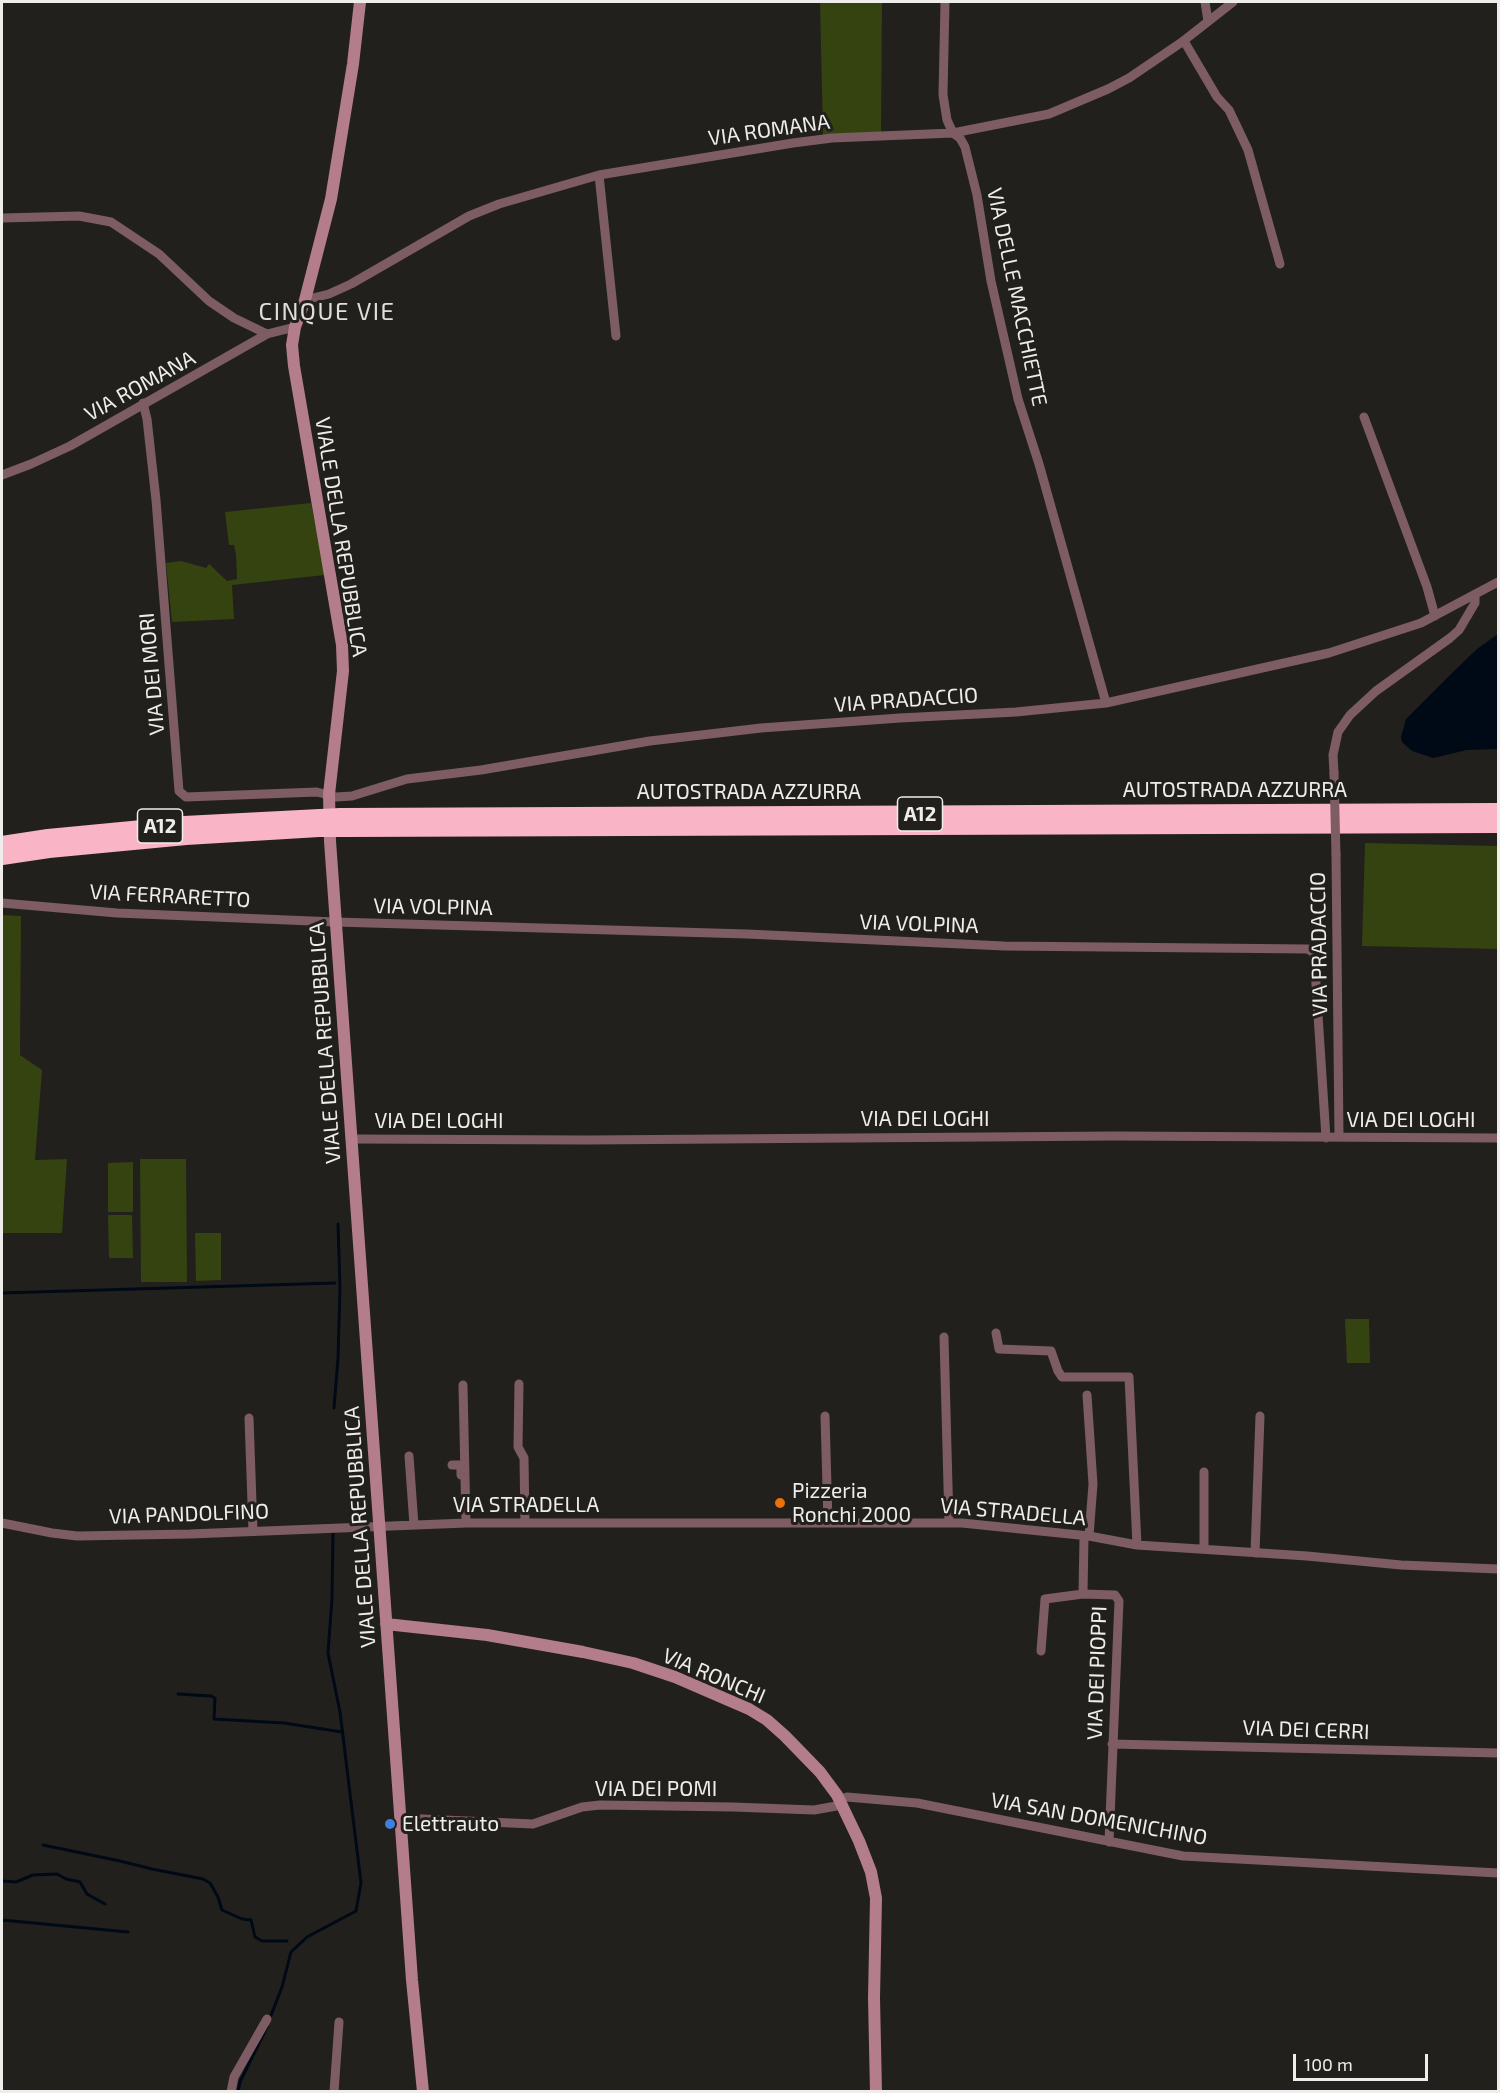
<!DOCTYPE html>
<style>
body{margin:0}
#map{position:relative;width:1500px;height:2093px;overflow:hidden;background:#22201d;font-family:"Exo 2",sans-serif}
canvas{display:block}
.frame{position:absolute;inset:0;border:3px solid #eeedeb;pointer-events:none}
.scale{position:absolute;left:1293px;top:2054px;width:135px;height:27px;box-sizing:border-box;border:3px solid #eeedeb;border-top:0;padding-left:8px;font-size:18px;line-height:21px;white-space:nowrap;color:#eeedeb;-webkit-text-stroke:4px #22201d;paint-order:stroke}
</style>
<div id="map">
<canvas width="1500" height="2093"></canvas>
<div class="frame"></div>
<div class="scale">100 m</div>
</div>
<script>
const ctx = document.querySelector('canvas').getContext('2d');
ctx.lineJoin = 'round';
function fill(path, color) {
  ctx.fillStyle = color;
  ctx.fill(path, 'evenodd');
}
function toPath(rows) {
  const path = new Path2D();
  for (const r of rows) {
    path.moveTo(r[0], r[1]);
    for (let i = 2; i < r.length; i += 2) path.lineTo(r[i], r[i + 1]);
  }
  return path;
}
function strokePath(path, color, width, dash) {
  ctx.strokeStyle = color;
  ctx.lineWidth = width;
  ctx.lineCap = dash ? 'butt' : 'round';
  ctx.setLineDash(dash || []);
  ctx.stroke(path);
}
function write(font, color, halo, rows, align = 'center') {
  ctx.font = font + ' "Exo 2",sans-serif';
  ctx.lineWidth = 6;
  ctx.setLineDash([]);
  ctx.textBaseline = 'middle';
  ctx.strokeStyle = halo;
  ctx.fillStyle = color;
  for (const [text, x, y, turn = 0] of rows) {
    ctx.save();
    ctx.translate(x, y);
    ctx.rotate((+turn || 0) * Math.PI / 180);
    ctx.textAlign = isNaN(turn) ? turn : align;
    if (halo) ctx.strokeText(text, 0, 0);
    ctx.fillText(text, 0, 0);
    ctx.restore();
  }
}
fill(toPath([
 [820,2,882,2,881,132,823,135],
 [311,503,325,575,232,585,234,619,172,622,166,563,181,561,206,568,209,564,227,581,237,579,236,554,234,545,229,545,225,512],
 [1365,843,1498,846,1498,949,1362,946],
 [2,915,21,916,20,1055,42,1070,35,1160,67,1159,62,1233,2,1233],
 [140,1159,186,1159,187,1282,141,1282],
 [133,1162,133,1212,108,1212,108,1163],
 [108,1215,132,1215,133,1258,109,1258],
 [195,1233,221,1233,221,1280,196,1281],
 [1345,1319,1369,1319,1370,1363,1347,1363]
]), '#344310');
fill(toPath([
 [1498,634,1498,749,1467,750,1433,758,1412,751,1402,742,1401,737,1406,719,1453,672,1477,649]
]), '#000916');
strokePath(toPath([
 [2,1293,335,1283],
 [334,1408,338,1358,340,1288,338,1224],
 [178,1694,211,1696,215,1698,214,1719,284,1723,342,1732],
 [43,1845,120,1861,152,1869,203,1879,210,1883,218,1897,222,1910,242,1919,251,1920,255,1937,262,1941,287,1941],
 [2,1881,16,1882,33,1875,57,1874,66,1879,80,1882,87,1894,105,1904],
 [2,1920,128,1932],
 [270,2018,282,1987,291,1952,307,1937,356,1911,361,1883,340,1712,328,1653,332,1599,333,1532],
 [238,2092,240,2082,267,2027]
]), '#000916', 3);
strokePath(toPath([
 [945,2,943,95,947,120,953,133,960,138,965,147,977,195,991,281,1018,399,1039,464,1106,703],
 [1205,2,1208,21],
 [1184,41,1217,97,1229,110,1248,150,1280,264],
 [599,175,616,336],
 [2,218,79,216,111,222,159,254,209,301,234,318,267,334],
 [305,300,329,294,351,284,469,216,499,204,599,175,793,143,832,138,953,133,1049,114,1108,89,1129,78,1182,42,1233,2],
 [143,403,147,419,156,500,179,791,186,797,317,792,336,797,352,796,407,779,481,770,650,741,761,728,900,718,1016,712,1106,703,1329,653,1421,623,1498,582],
 [1364,417,1427,587,1435,616],
 [2,475,31,464,70,446,267,334,295,327],
 [1334,773,1333,755,1338,732,1350,715,1376,691,1450,638,1459,630,1475,603,1475,596],
 [1336,855,1339,1137],
 [2,903,117,913,336,922,747,934,1004,946,1308,949,1314,953,1326,1138],
 [352,1139,588,1140,1115,1136,1498,1138],
 [996,1333,999,1349,1051,1351,1058,1371,1062,1377,1129,1377,1137,1545],
 [944,1337,949,1523],
 [519,1384,518,1447,524,1458,525,1523],
 [463,1385,466,1523],
 [1087,1395,1093,1484,1089,1536],
 [825,1416,828,1523],
 [249,1418,253,1531],
 [409,1456,414,1525],
 [452,1465,461,1465,461,1475],
 [1204,1472,1204,1549],
 [2,1523,52,1533,77,1536,190,1534,466,1523,962,1523,1089,1536,1137,1545,1307,1556,1401,1565,1498,1569],
 [1084,1537,1083,1594,1115,1595,1119,1601,1109,1842],
 [1255,1553,1260,1416],
 [1041,1651,1045,1599,1083,1594],
 [1112,1744,1498,1753],
 [839,1799,847,1797,917,1803,1183,1856,1498,1873],
 [400,1818,533,1824,582,1807,600,1805,733,1807,814,1810,842,1805],
 [231,2092,234,2077,267,2019],
 [334,2092,339,2022]
]), '#7e5c64', 9);
strokePath(toPath([
 [360,2,353,64,331,199,305,300,295,327,292,345,294,366,342,645,343,671,329,794,330,841,412,1980,423,2092],
 [386,1624,487,1635,583,1652,633,1663,675,1677,749,1709,767,1720,785,1736,820,1772,837,1795,859,1841,871,1872,876,1898,874,1998,876,2092]
]), '#b47d8b', 12);
strokePath(toPath([
 [341,816,1498,811],
 [343,829,1498,825],
 [2,844,48,837,184,824,320,817],
 [2,857,49,850,186,837,319,829]
]), '#f9b5c5', 16);
strokePath(toPath([
 [1334,773,1336,855]
]), '#7e5c64', 9);
strokePath(toPath([
 [320,817,341,816],
 [319,829,343,829]
]), '#f9b5c5', 16);
for (const [x, y, r, color] of [
 [780,1503,6,"#e8710a"],
 [390,1824,6,"#3f7fe0"]
]) {
  const dot = new Path2D();
  dot.arc(x, y, r, 0, 2 * Math.PI);
  ctx.fillStyle = color;
  ctx.fill(dot);
  strokePath(dot, '#22201d', 2);
}
for (const [x, y, w] of [
 [920,814,45],
 [160,826,45]
]) {
  const box = new Path2D();
  box.roundRect(x - w / 2, y - 17, w, 34, 4.5);
  ctx.fillStyle = '#22201d';
  ctx.fill(box);
  strokePath(box, '#eeedeb', 1.5);
}
write('bold 20px', '#eeedeb', null, [
 ["A12",920,814],
 ["A12",160,826]
]);
write('21px', '#eeedeb', '#22201d', [
 ["VIA ROMANA",769,130,-8],
 ["VIA DELLE MACCHIETTE",1017,297,78],
 ["VIA ROMANA",140,386,-29],
 ["VIALE DELLA REPUBBLICA",341,537,81],
 ["VIA DEI MORI",152,674,-95],
 ["VIA PRADACCIO",906,700,-4],
 ["AUTOSTRADA AZZURRA",1235,790],
 ["AUTOSTRADA AZZURRA",749,792],
 ["VIA FERRARETTO",170,896,3],
 ["VIA VOLPINA",433,907,1],
 ["VIA VOLPINA",919,924,2],
 ["VIA PRADACCIO",1319,944,-91],
 ["VIALE DELLA REPUBBLICA",325,1043,-94],
 ["VIA DEI LOGHI",925,1119],
 ["VIA DEI LOGHI",1411,1120],
 ["VIA DEI LOGHI",439,1121],
 ["VIA STRADELLA",526,1505],
 ["VIA STRADELLA",1013,1512,5],
 ["VIA PANDOLFINO",189,1514,-2],
 ["VIALE DELLA REPUBBLICA",360,1527,-94],
 ["VIA DEI PIOPPI",1097,1673,-88],
 ["VIA RONCHI",714,1676,23],
 ["VIA DEI CERRI",1306,1730,2],
 ["VIA DEI POMI",656,1789],
 ["VIA SAN DOMENICHINO",1099,1819,10]
]);
write('21px', '#eeedeb', '#22201d', [
 ["Pizzeria",792,1491],
 ["Ronchi 2000",792,1515],
 ["Elettrauto",402,1824]
], 'left');
ctx.letterSpacing = '1.5px';
write('24px', '#e0dedb', '#22201d', [
 ["CINQUE VIE",327,312]
]);
ctx.letterSpacing = '0px';
</script>
